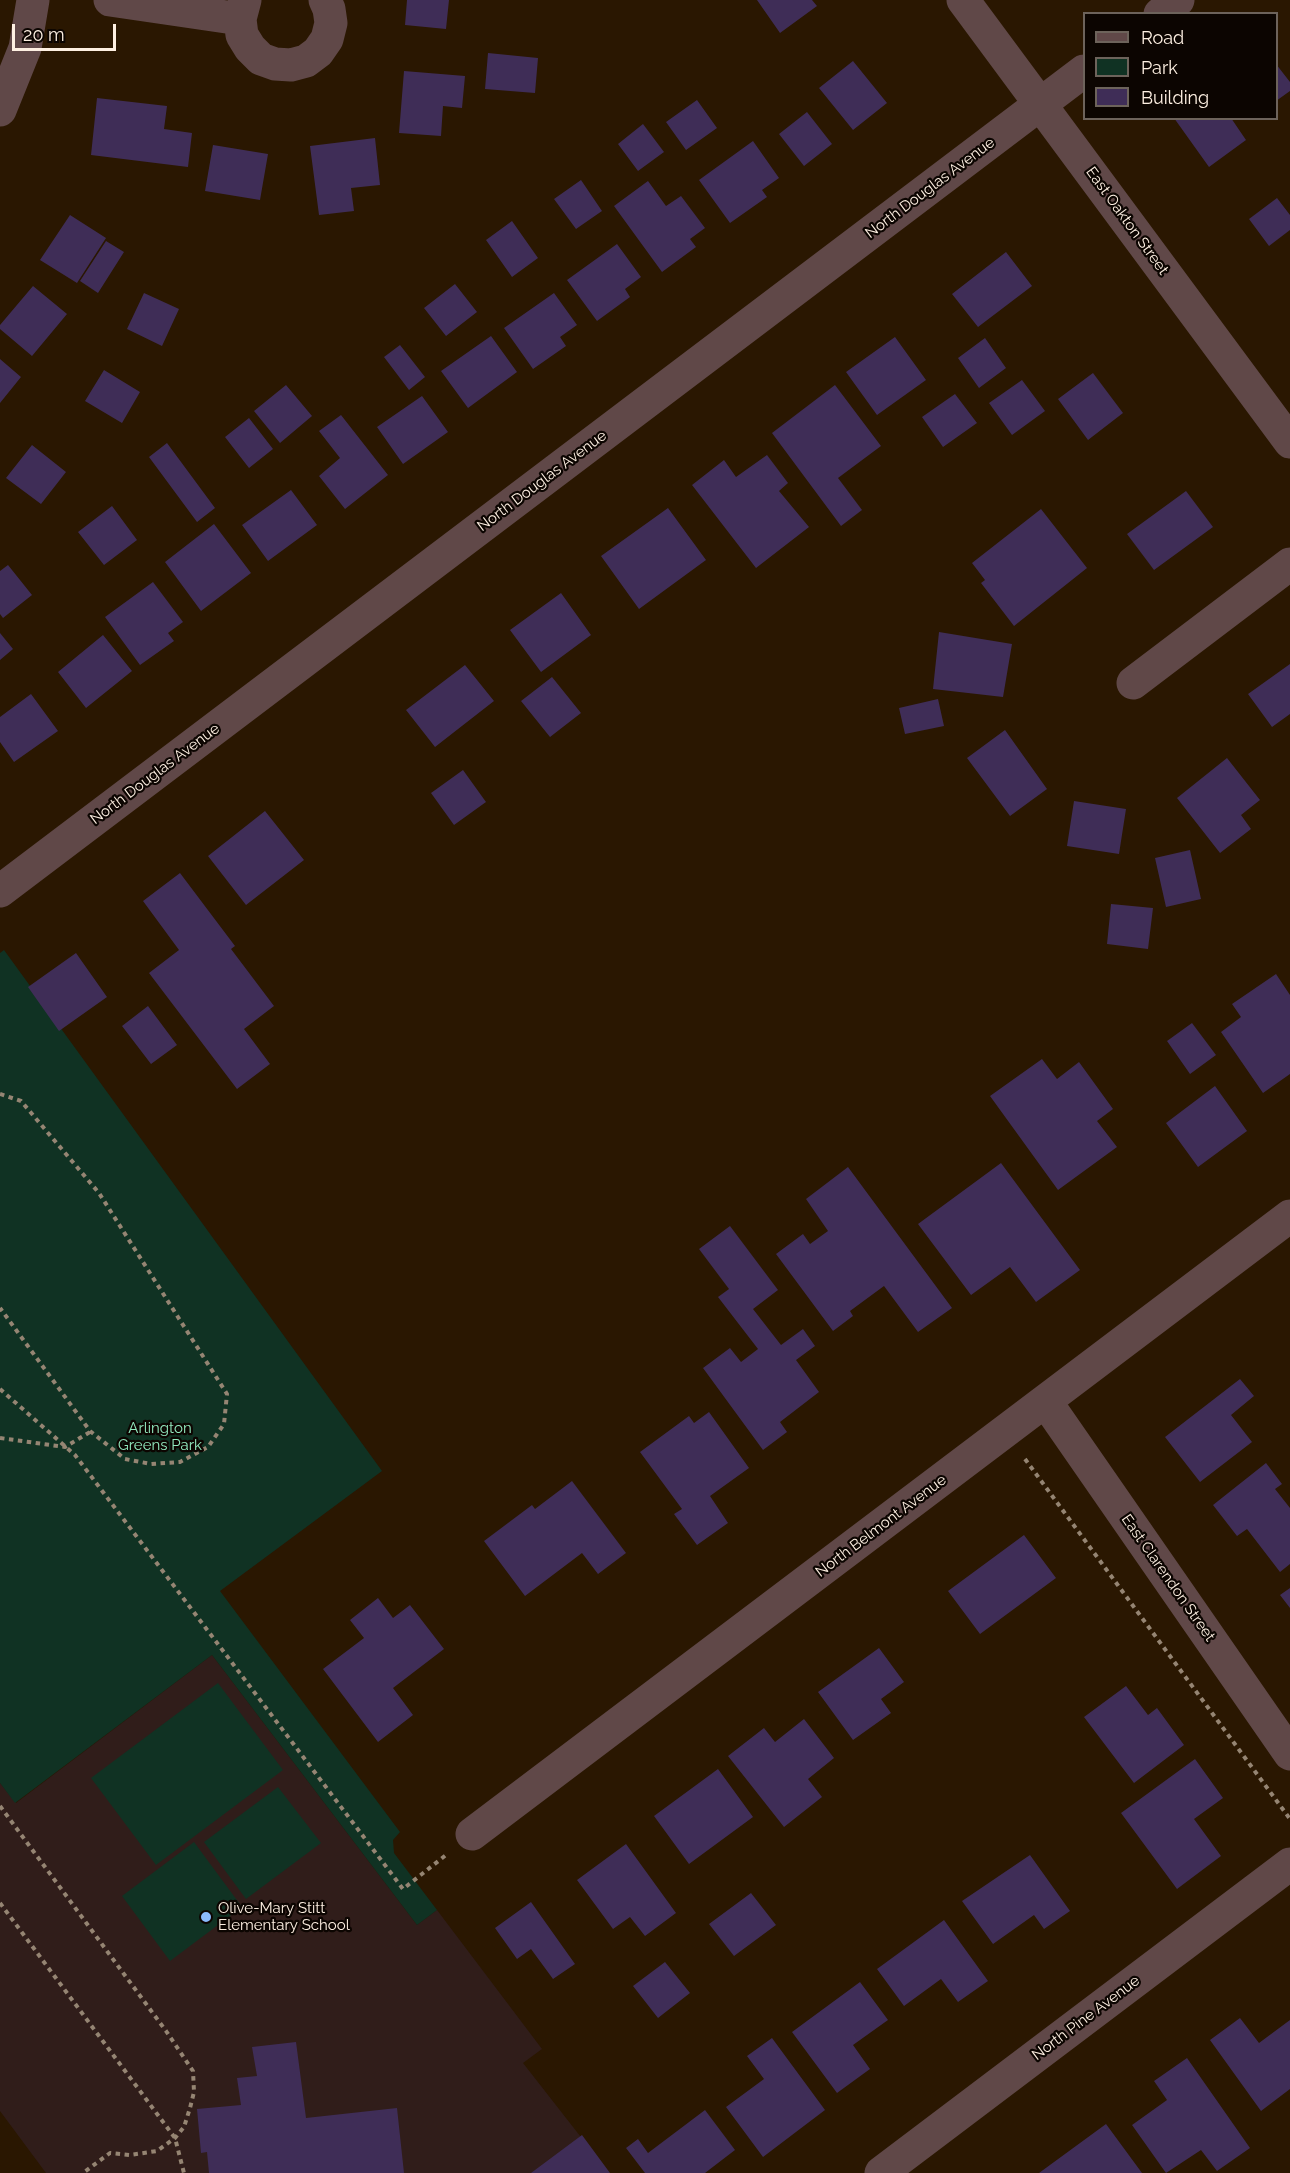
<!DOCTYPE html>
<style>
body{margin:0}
#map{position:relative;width:1290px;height:2173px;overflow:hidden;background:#2a1701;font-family:Raleway,sans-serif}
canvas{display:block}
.legend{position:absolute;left:1083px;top:12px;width:195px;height:108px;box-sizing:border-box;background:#0c0501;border:2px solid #6d635b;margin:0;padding:8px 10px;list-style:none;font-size:18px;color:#fef0e2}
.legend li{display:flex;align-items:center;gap:12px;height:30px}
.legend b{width:30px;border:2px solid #6d635b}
.scale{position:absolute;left:12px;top:24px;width:104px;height:27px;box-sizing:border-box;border:3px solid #fef0e2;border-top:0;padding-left:8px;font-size:18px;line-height:21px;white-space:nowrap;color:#fef0e2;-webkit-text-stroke:4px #0c0501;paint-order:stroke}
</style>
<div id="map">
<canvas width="1290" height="2173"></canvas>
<ul class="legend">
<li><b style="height:8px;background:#604848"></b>Road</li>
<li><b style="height:16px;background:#103223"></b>Park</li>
<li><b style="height:16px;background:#3f2d57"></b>Building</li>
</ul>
<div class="scale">20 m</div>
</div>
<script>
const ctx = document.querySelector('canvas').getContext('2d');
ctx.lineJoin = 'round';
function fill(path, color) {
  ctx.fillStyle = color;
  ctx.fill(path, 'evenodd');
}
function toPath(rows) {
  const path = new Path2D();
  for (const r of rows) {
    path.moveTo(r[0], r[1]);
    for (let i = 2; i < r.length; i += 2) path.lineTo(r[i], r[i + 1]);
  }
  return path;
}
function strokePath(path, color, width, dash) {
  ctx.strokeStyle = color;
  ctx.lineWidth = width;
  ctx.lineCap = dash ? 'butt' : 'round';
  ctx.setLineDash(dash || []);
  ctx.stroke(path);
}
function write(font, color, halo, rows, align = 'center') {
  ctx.font = font + ' Raleway,sans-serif';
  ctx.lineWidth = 4.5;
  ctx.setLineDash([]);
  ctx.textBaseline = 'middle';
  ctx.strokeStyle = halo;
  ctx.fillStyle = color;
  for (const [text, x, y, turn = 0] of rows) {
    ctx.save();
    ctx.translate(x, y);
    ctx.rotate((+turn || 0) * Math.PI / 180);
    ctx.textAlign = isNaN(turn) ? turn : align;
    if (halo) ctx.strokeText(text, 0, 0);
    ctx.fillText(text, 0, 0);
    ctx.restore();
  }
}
fill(toPath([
 [212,1655,417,1925,437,1910,542,2049,523,2063,609,2173,46,2173,0,2111,0,1783,16,1803]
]), '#301d1a');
fill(toPath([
 [4,950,382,1471,220,1591,400,1832,393,1840,394,1853,437,1910,417,1925,212,1655,15,1803,0,1783,0,953],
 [218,1683,283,1770,156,1865,91,1778],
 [278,1787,321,1843,246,1899,204,1842],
 [194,1842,242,1907,170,1961,122,1896]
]), '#103223');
fill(toPath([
 [407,0,449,0,446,29,405,25],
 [757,0,812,0,817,6,780,33],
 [488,53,538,58,535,93,485,89],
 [853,61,887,103,853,130,819,88],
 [1276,64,1290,82,1290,91,1276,101],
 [404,71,465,76,462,108,443,106,441,136,399,133],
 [97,98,167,106,164,129,192,133,188,167,91,155],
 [697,100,717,128,686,150,666,122],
 [807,112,832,144,804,166,779,134],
 [1174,118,1231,118,1246,140,1209,167],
 [643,124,664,152,638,171,618,144],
 [375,138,380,185,351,188,354,211,319,215,310,146],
 [753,141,779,178,762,190,767,197,730,223,699,180],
 [213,145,268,154,260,200,205,191],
 [581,180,602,211,576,229,554,199],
 [648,181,666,206,681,196,705,228,690,239,696,247,662,272,614,206],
 [1277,198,1290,215,1290,230,1269,246,1249,219],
 [70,215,106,238,77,283,40,260],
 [512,221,538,258,512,277,486,240],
 [106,241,124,252,98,293,80,281],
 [617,244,641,277,625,289,630,297,597,321,567,280],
 [1006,252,1032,286,978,327,952,294],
 [455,284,477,312,446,336,424,308],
 [33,286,67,314,32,356,0,329,0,325],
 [144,293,179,309,162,346,127,329],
 [554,293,577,325,560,337,566,346,533,369,504,328],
 [491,336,517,372,468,408,441,371],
 [895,337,926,380,877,415,846,372],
 [985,338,1006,368,979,388,958,358],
 [400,345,425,377,409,390,384,357],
 [0,359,21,377,0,403],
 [104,370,140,392,122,423,85,401],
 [1093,373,1123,413,1088,440,1058,399],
 [1022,380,1045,411,1012,435,989,403],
 [286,385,312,416,280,443,254,411],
 [835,385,881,446,838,478,862,510,841,526,772,433],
 [955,394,977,423,943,447,922,417],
 [422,396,448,432,403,464,377,427],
 [341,415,388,475,345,509,319,476,340,458,319,431],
 [249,418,273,449,249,468,225,437],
 [167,443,215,508,197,522,149,457],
 [32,445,66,472,41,504,6,478],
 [767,455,788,483,779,491,809,527,756,568,692,485,724,460,736,477],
 [291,490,317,525,268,561,242,525],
 [1186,491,1213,527,1154,570,1127,534],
 [112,506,137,540,104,565,78,532],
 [668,508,706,560,639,609,601,556],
 [1041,509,1087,568,1014,626,981,583,985,580,972,563],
 [214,524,251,573,201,611,165,562],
 [8,565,32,595,3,618,0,614,0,571],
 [153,582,183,622,168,633,174,641,140,665,105,617],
 [561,593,591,635,541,672,510,630],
 [939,632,1012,644,1003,697,933,689],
 [0,633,13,649,0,660],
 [103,635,132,671,86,708,58,672],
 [1290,664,1290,714,1272,727,1248,694],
 [465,665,494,701,435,747,406,710],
 [552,677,581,713,550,737,521,701],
 [31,694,58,731,14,762,0,742,0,717],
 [938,699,944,726,905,734,899,708],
 [1005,730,1047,789,1010,816,967,758],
 [1227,758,1260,800,1241,815,1251,829,1220,853,1177,798],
 [463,770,486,802,454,825,431,793],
 [1074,801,1126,809,1119,854,1067,846],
 [265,811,304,860,246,905,208,856],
 [1190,850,1201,899,1166,907,1155,858],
 [180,873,235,946,231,949,274,1006,244,1029,270,1064,237,1089,149,973,179,950,143,901],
 [1111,904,1153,908,1148,949,1107,944],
 [76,953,107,997,59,1031,28,987],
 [1276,974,1290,995,1290,1074,1263,1093,1221,1032,1241,1017,1232,1004],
 [148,1006,177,1045,151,1064,122,1026],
 [1192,1023,1216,1055,1190,1074,1167,1041],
 [1042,1059,1057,1079,1079,1062,1113,1109,1097,1121,1117,1147,1058,1190,990,1096],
 [1215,1086,1247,1131,1198,1167,1166,1123],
 [1001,1163,1080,1270,1036,1302,1010,1267,971,1295,918,1224],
 [848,1167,952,1308,918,1332,884,1286,850,1311,853,1316,833,1331,776,1254,803,1234,810,1244,828,1231,806,1199],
 [730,1226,778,1290,753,1309,781,1345,803,1329,815,1346,796,1360,819,1392,780,1422,787,1432,763,1450,703,1368,730,1348,741,1362,758,1349,718,1297,729,1289,699,1249],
 [1240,1379,1254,1396,1231,1415,1252,1442,1200,1482,1165,1437],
 [709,1412,749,1468,710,1496,728,1523,697,1545,674,1514,682,1509,640,1452,689,1416,694,1423],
 [1266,1463,1282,1484,1275,1489,1290,1508,1290,1564,1280,1572,1247,1529,1237,1536,1213,1505],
 [572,1481,626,1553,598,1574,582,1553,525,1596,484,1541,532,1505,535,1509],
 [1024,1535,1056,1578,980,1634,948,1591],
 [1290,1588,1290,1608,1280,1595],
 [378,1598,393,1618,410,1605,444,1649,393,1688,413,1715,378,1742,323,1669,364,1638,350,1620],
 [879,1648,904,1682,881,1699,891,1713,853,1740,818,1692],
 [1126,1686,1148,1715,1157,1708,1184,1745,1134,1783,1084,1717],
 [804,1719,834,1758,808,1779,822,1797,784,1827,728,1756,764,1728,775,1742],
 [1195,1759,1223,1798,1194,1819,1221,1856,1177,1889,1121,1813],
 [718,1769,753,1817,689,1864,654,1816],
 [626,1844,676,1913,645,1936,630,1917,613,1929,577,1880],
 [1030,1855,1070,1911,1044,1929,1034,1915,993,1944,962,1901],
 [751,1893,776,1925,734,1956,709,1924],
 [531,1902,575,1964,553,1979,531,1949,517,1959,495,1928],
 [944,1920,988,1981,958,2002,941,1979,904,2006,877,1969],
 [665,1962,690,1993,658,2018,633,1986],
 [860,1982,888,2020,853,2045,870,2069,837,2093,792,2032],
 [1240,2018,1259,2043,1290,2020,1290,2089,1261,2111,1210,2040],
 [772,2038,825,2110,763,2157,726,2107,764,2079,747,2056],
 [296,2042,306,2118,397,2108,404,2173,209,2173,207,2152,201,2153,197,2109,241,2105,237,2078,257,2076,252,2047],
 [1187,2058,1250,2148,1217,2171,1201,2150,1166,2173,1132,2125,1167,2100,1154,2081],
 [705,2110,735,2150,705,2173,645,2173,626,2148,638,2139,648,2153],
 [1106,2124,1142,2173,1039,2173],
 [582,2135,610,2173,531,2173]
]), '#3f2d57');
strokePath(toPath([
 [0,1094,21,1101,99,1193,227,1394,224,1424,208,1447,180,1462,151,1464,125,1459,90,1431,0,1308],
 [0,1389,75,1455,403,1889,446,1855],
 [0,1438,65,1447,90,1432],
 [1025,1459,1290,1819],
 [0,1806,166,2031,193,2071,194,2092,190,2108,184,2127,175,2138,157,2151,130,2155,110,2153,83,2173],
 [0,1903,175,2138,184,2173]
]), '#958573', 4, [4.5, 4.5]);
strokePath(toPath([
 [110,0,240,19],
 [245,0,240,19,242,35,250,48,261,59,275,64,291,65,306,61,318,52,327,39,331,23,329,9,325,0],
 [963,0,1290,442],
 [1160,14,1178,0],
 [0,110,25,48,33,0],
 [1133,683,1290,564],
 [0,891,1084,71],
 [1046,1402,1290,1754],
 [472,1834,1290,1216],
 [881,2173,1290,1864]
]), '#604848', 33);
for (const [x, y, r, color] of [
 [206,1917,6,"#8bbafc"]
]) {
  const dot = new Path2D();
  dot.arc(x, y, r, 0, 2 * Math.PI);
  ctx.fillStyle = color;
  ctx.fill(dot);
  strokePath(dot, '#0c0501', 2);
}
write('15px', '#fef0e2', '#0c0501', [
 ["North Douglas Avenue",930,188,-37],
 ["East Oakton Street",1127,221,54],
 ["North Douglas Avenue",542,481,-37],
 ["North Douglas Avenue",155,774,-37],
 ["North Belmont Avenue",881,1526,-37],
 ["East Clarendon Street",1168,1578,55],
 ["North Pine Avenue",1086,2018,-37]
]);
write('15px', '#92e9be', '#0c0501', [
 ["Arlington",160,1428],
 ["Greens Park",160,1445]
]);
write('15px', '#fef0e2', '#0c0501', [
 ["Olive-Mary Stitt",218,1908],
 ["Elementary School",218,1925]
], 'left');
</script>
